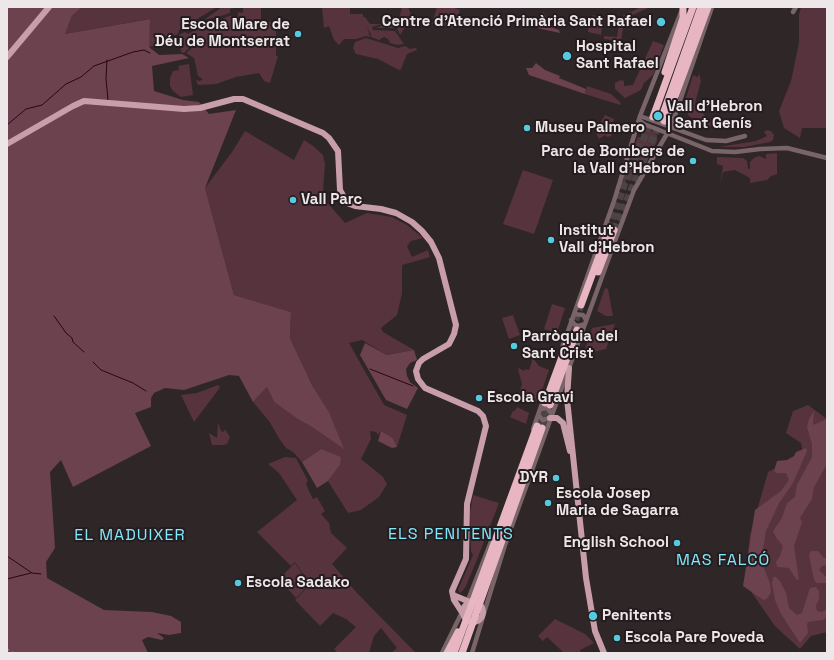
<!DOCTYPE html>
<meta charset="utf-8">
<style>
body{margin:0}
#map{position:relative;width:834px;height:660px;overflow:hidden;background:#2f2628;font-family:"Space Grotesk",sans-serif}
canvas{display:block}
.frame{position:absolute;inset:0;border:8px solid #ede7e9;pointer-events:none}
</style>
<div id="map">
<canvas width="834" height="660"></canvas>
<div class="frame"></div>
</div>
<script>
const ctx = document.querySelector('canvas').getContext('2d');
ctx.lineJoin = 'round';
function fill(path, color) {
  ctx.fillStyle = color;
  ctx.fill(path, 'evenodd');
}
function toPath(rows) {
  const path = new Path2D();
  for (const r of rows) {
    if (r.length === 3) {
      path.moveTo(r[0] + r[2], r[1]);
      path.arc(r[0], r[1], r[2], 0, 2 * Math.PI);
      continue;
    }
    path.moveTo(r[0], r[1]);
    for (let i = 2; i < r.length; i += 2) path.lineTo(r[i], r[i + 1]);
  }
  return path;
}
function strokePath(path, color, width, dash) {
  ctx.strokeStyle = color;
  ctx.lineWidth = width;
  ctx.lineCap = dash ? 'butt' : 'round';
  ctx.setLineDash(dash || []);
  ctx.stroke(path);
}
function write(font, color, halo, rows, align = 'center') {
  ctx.font = font + ' "Space Grotesk",sans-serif';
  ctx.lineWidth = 4;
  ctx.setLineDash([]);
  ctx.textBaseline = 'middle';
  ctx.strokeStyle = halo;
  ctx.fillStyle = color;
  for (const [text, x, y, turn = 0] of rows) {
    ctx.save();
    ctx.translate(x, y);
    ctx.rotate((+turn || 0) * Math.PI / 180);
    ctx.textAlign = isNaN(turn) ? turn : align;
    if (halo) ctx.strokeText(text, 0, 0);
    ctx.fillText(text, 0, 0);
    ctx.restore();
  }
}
fill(toPath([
 [82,7,217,7,179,30,178,34,167,37,159,45,149,47,149,19,65,34,72,16],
 [222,7,239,7,230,9,230,13,224,15,204,20],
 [245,7,261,7,261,22,282,22,282,30,276,31,276,56,278,56,270,83,264,81,259,73,236,77,216,84,198,85,196,80,200,81,203,79,198,76,194,58,186,53,192,48,204,45,205,41,192,45,184,53,181,52,179,35,185,32,188,34,207,24,209,25,229,16,238,16,238,12,243,13,243,8],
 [322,7,350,7,350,14,363,14,363,17,365,17,370,24,382,24,372,27,373,30,395,31,404,44,397,45,390,43,388,39,384,37,379,40,371,37,371,35,367,27,370,37,366,36,356,39,344,39,339,45,334,40,329,26,324,28],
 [402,7,408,7,413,19,408,23,400,35,397,28,375,28,399,20],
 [437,7,451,7,460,10,454,28,424,22,429,19,429,21,434,22,433,20],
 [641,7,650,7,624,19,621,41,604,39,604,36,617,37,620,17],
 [801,7,827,7,827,128,802,128,800,138,784,128,779,111,791,81,799,43,799,15],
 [593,15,606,19,603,22,601,35,588,32,589,21],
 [366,38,398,48,405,46,410,49,416,48,417,50,407,54,401,69,399,70,378,59,356,54,353,48,355,42],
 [653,41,664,45,653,75,644,83,641,90,625,98,615,89,615,83,621,80,624,81,624,86,633,85],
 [189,64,193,95,181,97,173,91,170,86,170,78,173,71,179,70,178,66],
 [699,73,701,81,695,103,698,104,704,115,716,128,697,122,688,115,685,101,693,75,698,77],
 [587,86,611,94,621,103,620,105,585,94],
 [605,115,614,119,612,126,607,130,605,128,607,134,607,131,615,127,611,136,607,137,605,135,599,139,595,131],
 [643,129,648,129,657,135,657,142,651,151,648,151,648,156,642,165,639,165,638,170,631,181,626,179,626,188,621,187,626,166,638,137,642,138],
 [767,130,771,131,774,135,773,140,770,142,744,147,719,147,756,141,767,136,764,132],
 [245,131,294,160,304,140,313,146,323,155,325,164,323,191,319,193,345,223,367,213,392,217,407,225,423,238,411,241,407,246,412,257,428,250,430,257,402,265,402,293,397,315,381,328,383,332,414,350,387,355,362,340,349,343,384,405,407,415,397,447,393,438,381,431,378,435,376,432,370,431,371,439,361,459,383,477,387,484,379,497,361,510,348,513,328,481,340,465,321,449,302,462,293,452,286,448,280,440,269,421,253,402,267,387,274,402,299,420,312,427,343,448,329,412,312,385,290,338,291,312,234,295,205,188,232,152],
 [777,153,777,174,771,176,767,180,750,183,750,178,735,170,723,172,720,186,723,166,717,164,717,157,743,158,747,161,748,169,750,169,750,162,754,158,759,156,766,159,766,154],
 [523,170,553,180,534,234,503,224],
 [605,288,608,289,613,316,606,316,597,311],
 [552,304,565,308,557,333,544,329],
 [513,315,520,335,509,339,502,318],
 [615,324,606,349,589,353,584,352,592,328],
 [527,350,539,366,549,370,539,399,533,404,518,397,522,384,518,369,519,368,524,371,525,369,529,370,532,361,529,356,526,358],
 [218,385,220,387,216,393,194,422,181,395,197,393],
 [808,405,827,419,827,632,811,636,800,649,775,626,747,586,747,566,750,535,768,472,803,454,801,443,786,433,793,411],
 [517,407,529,413,526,424,510,417,513,411,515,411],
 [218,423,221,431,224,432,225,429,230,437,227,444,223,445,212,445,209,433,217,438],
 [285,457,296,458,308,481,306,483,308,489,313,499,317,497,325,511,321,514,329,523,331,533,347,548,332,564,358,594,416,653,391,653,397,648,381,628,374,636,369,653,338,653,334,649,356,627,346,619,333,613,320,626,295,600,310,585,295,562,291,566,257,532,297,500,279,473,268,464],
 [473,495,499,503,476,562,465,588,460,593,458,590,473,555,471,551,470,513],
 [295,563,309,585,296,598,279,579],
 [555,619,585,634,594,643,580,650,581,653,564,653,547,637,543,641,538,636]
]), '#57333d');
fill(toPath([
 [7,7,82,7,72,16,65,34,150,19,149,47,159,55,182,54,189,58,152,66,154,91,183,100,199,102,209,114,236,110,205,188,234,295,291,312,290,338,312,385,329,412,344,449,312,427,299,420,274,402,267,387,253,402,239,376,229,375,184,390,165,388,154,393,151,398,151,407,135,413,151,446,73,487,61,460,50,472,55,548,46,562,47,578,104,610,152,612,171,616,181,622,181,633,169,635,157,633,164,638,162,640,148,637,142,640,148,653,7,653],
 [543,12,550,22,549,26,559,30,560,33,537,28],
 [536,63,545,70,560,76,559,78,586,89,585,94,529,75,526,68,532,68],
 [365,343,387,355,414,350,417,360,410,363,406,369,407,376,410,382,418,388,407,409,386,400,360,355],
 [814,411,813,425,827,419,827,464,814,487,812,499,800,518,802,522,794,546,799,580,796,579,789,568,777,567,776,562,780,556,783,546,775,536,773,531,782,518,787,503,795,497,797,485,812,457,812,444,807,427,809,419],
 [381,431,393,438,397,447,392,448,378,441],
 [806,448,807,451,793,483,779,503,766,531,761,561,770,583,771,592,769,596,765,600,762,599,743,586,755,510,781,491,789,480,786,473,776,473,774,471,777,461,787,460,794,456,796,452],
 [321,449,341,457,340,465,328,481,317,488,302,462],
 [811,551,818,551,824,558,827,558,827,565,822,566,819,570,827,578,827,583,817,583,814,580,809,555],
 [773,577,776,577,780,581,786,593,789,608,797,615,802,613,810,588,816,587,819,591,819,599,816,606,817,611,822,612,827,609,827,616,823,620,808,622,807,624,808,633,800,643,781,614,775,600,772,583]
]), '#6c424f');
strokePath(toPath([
 [107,60,106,79,108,100],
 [7,125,26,109,42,105,66,84,81,77,94,66,133,52,144,50,150,53],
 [54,316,66,333,72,338,73,342,84,352],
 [93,362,101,370,133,383,146,391],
 [370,369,413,386],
 [7,556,32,573,41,574],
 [7,579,31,573]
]), '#280613', 1);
strokePath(toPath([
 [609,229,627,177,653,117],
 [614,230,661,120],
 [572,330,581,305],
 [537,426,545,403],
 [542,428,550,405]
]), '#4c4345', 7, [7, 3.5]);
strokePath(toPath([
 [793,12,796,7],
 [640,116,706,140,726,141,745,136],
 [639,120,644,124,712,151,735,152,760,149,787,148,827,158],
 [574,314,583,315,586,320],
 [571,320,575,325,579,326,585,324],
 [562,348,614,201,640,116,681,12],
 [540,409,547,408,552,414],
 [538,415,543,420,550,418],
 [533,429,544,398],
 [466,605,492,539],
 [484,613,505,545,615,241,634,190,671,127,712,7],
 [442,653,463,610],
 [472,653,483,617]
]), '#786469', 4.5);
strokePath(toPath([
 [7,57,49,7],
 [7,144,73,106,84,101,184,109,200,108,234,99,243,99,323,133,329,138,338,151,340,190,347,203,355,206,381,209,396,213,412,222,422,231,431,242,439,258,456,325,454,334,449,344,423,359,419,363,416,371,418,379,425,388,478,411,483,416,486,426,467,504,466,559,452,591,454,600,463,614],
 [569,368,567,399,586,578,595,631,604,653],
 [550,418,557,418,563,423,570,451],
 [453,595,470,602],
 [473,612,10]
]), '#c89eaa', 6);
strokePath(toPath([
 [665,72,683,18,683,7],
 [664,111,701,7],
 [653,117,693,7],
 [664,121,676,94,708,7],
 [598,272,614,230],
 [581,305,609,229],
 [545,403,570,335],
 [550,405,577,330],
 [447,653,458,632],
 [454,653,537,426],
 [462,653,542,428]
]), '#e8b6c3', 7);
strokePath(toPath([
 [7,649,14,653]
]), '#c9c3c5', 1, [2, 4]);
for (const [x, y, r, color] of [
 [661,22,5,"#54cade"],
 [298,34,4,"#54cade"],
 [567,56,5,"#54cade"],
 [658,116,5,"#54cade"],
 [527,128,4,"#54cade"],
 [693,161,4,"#54cade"],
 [293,200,4,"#54cade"],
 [551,240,4,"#54cade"],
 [514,346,4,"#54cade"],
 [479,398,4,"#54cade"],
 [556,478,4,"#54cade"],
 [548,503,4,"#54cade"],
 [677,543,4,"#54cade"],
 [238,583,4,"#54cade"],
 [593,616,5,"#54cade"],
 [617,638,4,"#54cade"]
]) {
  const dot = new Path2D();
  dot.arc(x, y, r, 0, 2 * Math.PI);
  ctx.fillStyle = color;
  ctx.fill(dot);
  strokePath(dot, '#251c1f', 1.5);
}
write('bold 15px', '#ede7e9', '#251c1f', [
 ["Centre d'Atenció Primària Sant Rafael",652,22,"right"],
 ["Escola Mare de",290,25,"right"],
 ["Déu de Montserrat",290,42,"right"],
 ["Hospital",576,47],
 ["Sant Rafael",576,64],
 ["Vall d’Hebron",667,107],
 ["| Sant Genís",667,124],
 ["Museu Palmero",535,128],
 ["Parc de Bombers de",685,152,"right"],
 ["la Vall d'Hebron",685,169,"right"],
 ["Vall Parc",301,200],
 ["Institut",559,231],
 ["Vall d'Hebron",559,248],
 ["Parròquia del",522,337],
 ["Sant Crist",522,354],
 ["Escola Gravi",487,398],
 ["DYR",548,478,"right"],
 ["Escola Josep",556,494],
 ["Maria de Sagarra",556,511],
 ["English School",669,543,"right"],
 ["Escola Sadako",246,583],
 ["Penitents",602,616],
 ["Escola Pare Poveda",625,638]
], 'left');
ctx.letterSpacing = '1px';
write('16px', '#81e9fc', '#251c1f', [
 ["ELS PENITENTS",451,535],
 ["EL MADUIXER",130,536],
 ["MAS FALCÓ",723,561]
]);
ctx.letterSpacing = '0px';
</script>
